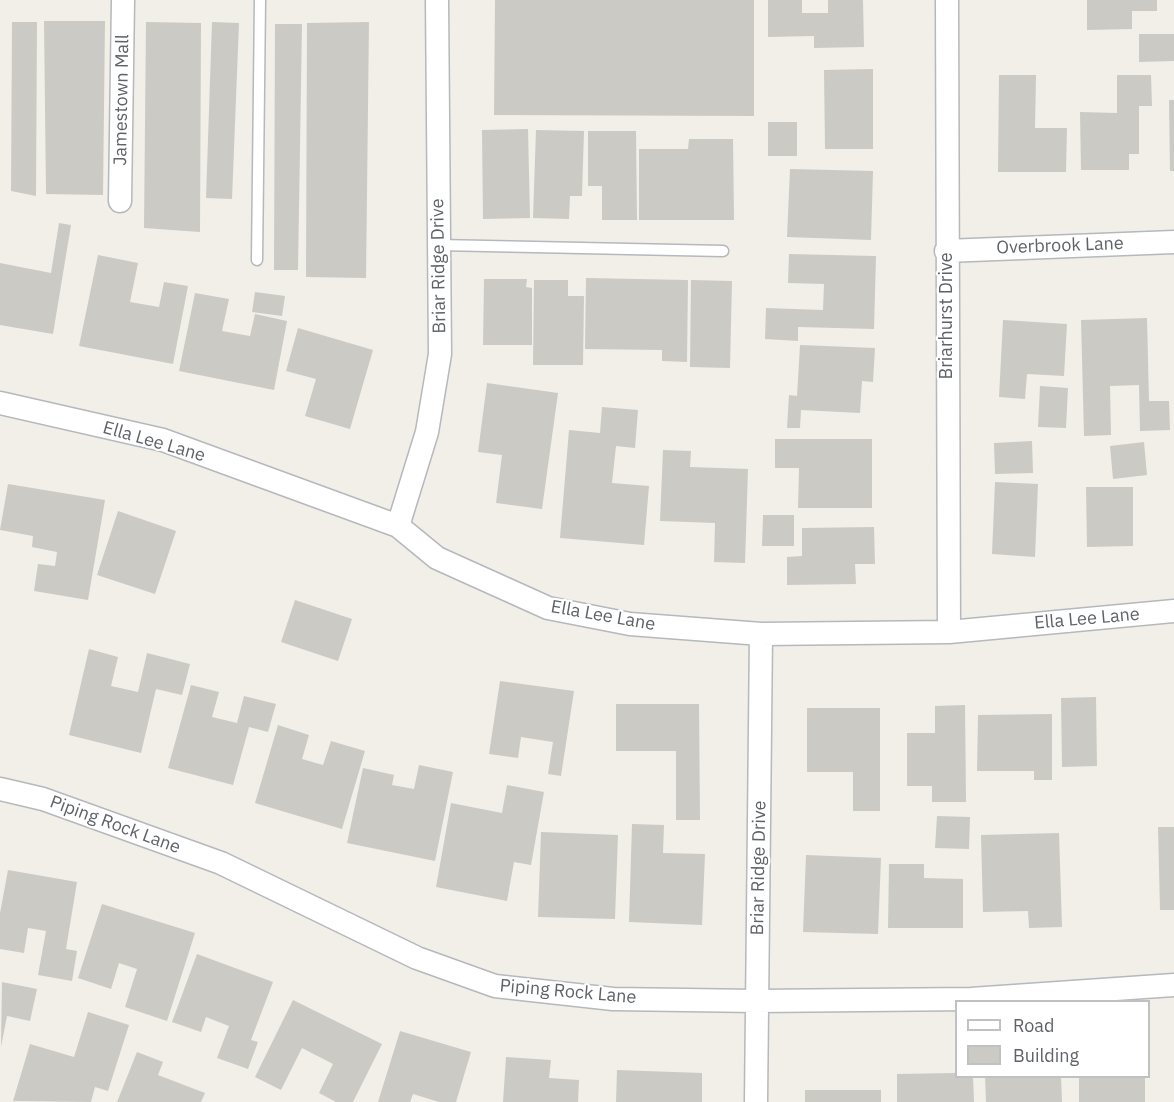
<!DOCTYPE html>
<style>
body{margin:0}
#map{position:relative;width:1174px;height:1102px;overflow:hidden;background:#f1efe8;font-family:"IBM Plex Sans",sans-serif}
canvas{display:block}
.legend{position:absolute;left:955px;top:1000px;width:195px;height:78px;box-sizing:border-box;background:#fff;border:2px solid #bfc1c3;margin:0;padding:8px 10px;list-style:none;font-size:18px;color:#5f6368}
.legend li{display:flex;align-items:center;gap:12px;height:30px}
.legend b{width:30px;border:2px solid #bfc1c3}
</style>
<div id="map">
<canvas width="1174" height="1102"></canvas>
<ul class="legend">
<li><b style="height:8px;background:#fff"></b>Road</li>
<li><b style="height:16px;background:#cccac5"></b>Building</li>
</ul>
</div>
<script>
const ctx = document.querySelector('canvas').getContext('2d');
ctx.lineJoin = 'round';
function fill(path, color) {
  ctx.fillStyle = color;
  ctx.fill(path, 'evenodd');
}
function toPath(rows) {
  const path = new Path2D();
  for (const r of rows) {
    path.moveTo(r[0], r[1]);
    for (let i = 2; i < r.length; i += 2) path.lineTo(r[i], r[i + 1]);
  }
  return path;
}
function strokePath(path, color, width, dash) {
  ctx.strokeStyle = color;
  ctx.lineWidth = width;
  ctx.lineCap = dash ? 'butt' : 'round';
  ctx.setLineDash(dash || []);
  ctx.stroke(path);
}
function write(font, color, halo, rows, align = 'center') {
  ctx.font = font + ' "IBM Plex Sans",sans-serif';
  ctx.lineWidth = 4.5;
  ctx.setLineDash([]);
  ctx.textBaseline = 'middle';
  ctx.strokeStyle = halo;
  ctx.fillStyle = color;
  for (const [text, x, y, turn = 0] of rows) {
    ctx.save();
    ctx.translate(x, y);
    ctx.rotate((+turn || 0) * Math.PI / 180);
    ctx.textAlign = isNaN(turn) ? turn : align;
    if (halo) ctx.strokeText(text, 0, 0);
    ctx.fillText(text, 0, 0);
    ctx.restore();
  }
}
fill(toPath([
 [495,0,754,0,754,116,494,115],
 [768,0,802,0,802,13,828,13,828,0,863,0,864,47,814,48,814,36,768,37],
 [1087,0,1157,0,1157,11,1132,11,1132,29,1087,30],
 [44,21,105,21,103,195,46,194],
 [12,22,37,22,36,196,11,191],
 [146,22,201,23,200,232,144,228],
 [212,22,239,23,232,199,206,198],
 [369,22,366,278,306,277,307,23],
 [275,24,302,24,298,270,274,270],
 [1139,34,1174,34,1174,61,1139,62],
 [873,69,873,149,825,149,824,70],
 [999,75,1036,75,1035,128,1067,128,1066,172,998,172],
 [1117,75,1151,75,1152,106,1139,106,1139,154,1129,154,1129,170,1081,170,1080,112,1117,113],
 [1169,100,1174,100,1174,171,1170,171],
 [768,122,797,122,797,156,768,156],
 [528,129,530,218,483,219,482,130],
 [536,130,584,131,582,196,570,196,569,219,533,218],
 [588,131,636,131,637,220,602,220,602,186,588,186],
 [689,139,733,139,734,220,639,220,639,149,688,149],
 [790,169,873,171,871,240,787,237],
 [59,223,71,225,53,334,0,325,0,263,51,273],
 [789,254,876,256,874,329,798,327,798,341,765,339,766,308,823,310,824,284,788,283],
 [98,255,138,263,130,302,159,307,164,282,188,286,173,364,79,346],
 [586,278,688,280,687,362,662,361,662,350,585,349],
 [484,279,527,279,526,287,532,288,532,345,483,345],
 [534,280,568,280,568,296,584,296,583,365,533,365],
 [691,280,732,281,730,368,690,367],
 [255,292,285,296,282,316,252,312],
 [195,293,229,299,222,331,250,336,255,314,287,321,274,390,179,371],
 [1147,318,1149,401,1169,401,1170,430,1140,431,1139,385,1110,386,1111,435,1084,436,1081,320],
 [1003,320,1067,324,1064,376,1027,374,1025,399,999,397],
 [298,328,373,350,350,429,305,416,316,379,286,371],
 [800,345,875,348,873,382,862,381,860,413,801,410,800,428,787,428,789,395,797,396],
 [487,383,558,393,542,509,496,503,502,455,478,452],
 [1040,386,1068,388,1066,428,1038,427],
 [602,407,638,410,635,448,616,446,612,483,649,486,644,545,560,538,569,430,600,433],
 [775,439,872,439,872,508,798,508,799,468,775,468],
 [1032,441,1033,473,995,474,994,443],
 [1144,442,1147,475,1113,479,1110,446],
 [663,450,691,451,690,467,748,469,745,563,714,562,715,523,660,521],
 [995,482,1038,484,1035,557,992,554],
 [8,484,105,500,88,600,34,591,38,564,55,566,57,552,32,547,33,536,0,530],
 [1086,487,1133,487,1133,546,1087,547],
 [118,511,176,531,155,594,97,575],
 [763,515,794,515,794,546,762,546],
 [874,527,875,564,855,564,856,584,787,585,787,557,802,556,802,528],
 [295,600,352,619,338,661,281,642],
 [89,649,118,657,111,686,138,692,147,653,190,664,182,695,156,689,141,753,69,735],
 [500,681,574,691,561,776,548,774,553,742,521,737,518,758,489,754],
 [191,685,219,692,212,717,237,723,244,696,276,704,268,732,249,727,233,785,168,768],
 [1096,697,1097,766,1062,767,1061,698],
 [616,704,699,704,700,820,676,820,676,751,616,751],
 [965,705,966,802,932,802,932,786,907,786,907,733,935,733,935,706],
 [807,708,880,708,880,811,853,811,853,772,807,772],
 [1052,714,1052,780,1034,780,1034,771,977,771,978,715],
 [278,725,309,735,302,759,323,765,331,741,365,751,342,829,255,803],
 [419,765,453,772,435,861,347,843,363,768,394,775,392,785,414,789],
 [507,785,544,792,531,865,514,862,507,901,436,887,451,803,502,813],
 [937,816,970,817,969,849,935,848],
 [632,824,664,825,663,853,705,854,702,925,629,922],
 [1158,827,1174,827,1174,910,1160,910],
 [541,832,618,835,615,919,538,917],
 [1059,833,1062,927,1029,928,1028,911,983,912,981,835],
 [806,855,881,858,878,934,803,932],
 [889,864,924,864,924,878,963,879,963,928,888,928],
 [8,870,77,882,66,949,77,951,72,981,38,975,46,931,28,928,24,953,0,949,0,913],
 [102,904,195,933,167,1021,125,1007,137,969,119,963,111,989,78,978],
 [197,954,273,982,251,1040,258,1042,248,1069,217,1058,229,1026,206,1017,201,1032,172,1022],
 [2,982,37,989,30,1021,7,1016,1,1047],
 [293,1000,382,1044,353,1102,336,1102,319,1093,333,1064,302,1048,281,1090,255,1077],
 [88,1012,129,1025,108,1091,95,1087,91,1102,13,1101,30,1044,74,1057],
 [400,1031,471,1052,456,1102,439,1102,413,1094,410,1102,378,1102],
 [137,1052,163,1062,158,1075,205,1093,201,1102,117,1102],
 [506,1057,551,1060,549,1078,579,1080,578,1102,503,1102],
 [617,1070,702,1073,702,1102,616,1102],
 [956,1073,956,1076,973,1076,974,1102,897,1102,897,1074],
 [985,1076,1061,1076,1062,1102,986,1102],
 [1079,1076,1145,1076,1145,1102,1079,1102],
 [805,1090,881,1090,881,1102,805,1102]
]), '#cccac5');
const lane = toPath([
 [439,245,723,251],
 [257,260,260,0]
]);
const street = toPath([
 [947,0,949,632],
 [120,201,123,0],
 [946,251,1174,242],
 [0,403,163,440,398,526,437,558,548,608,630,624,761,634,949,632,1174,611],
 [398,526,427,432,440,354,437,0],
 [0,789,43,799,221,863,417,958,495,986,613,999,757,1001,971,999,1174,985],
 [756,1102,761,634]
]);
strokePath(lane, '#b5b8bc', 13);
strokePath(street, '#b5b8bc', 25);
strokePath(lane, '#fff', 10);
strokePath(street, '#fff', 22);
write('18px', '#5f6368', '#fff', [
 ["Jamestown Mall",122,100,-89],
 ["Overbrook Lane",1060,246,-2],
 ["Briar Ridge Drive",439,266,-91],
 ["Briarhurst Drive",947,316,-90],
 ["Ella Lee Lane",154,442,16],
 ["Ella Lee Lane",603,616,10],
 ["Ella Lee Lane",1087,619,-5],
 ["Piping Rock Lane",115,825,20],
 ["Briar Ridge Drive",759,868,-89],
 ["Piping Rock Lane",568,992,5]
]);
</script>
